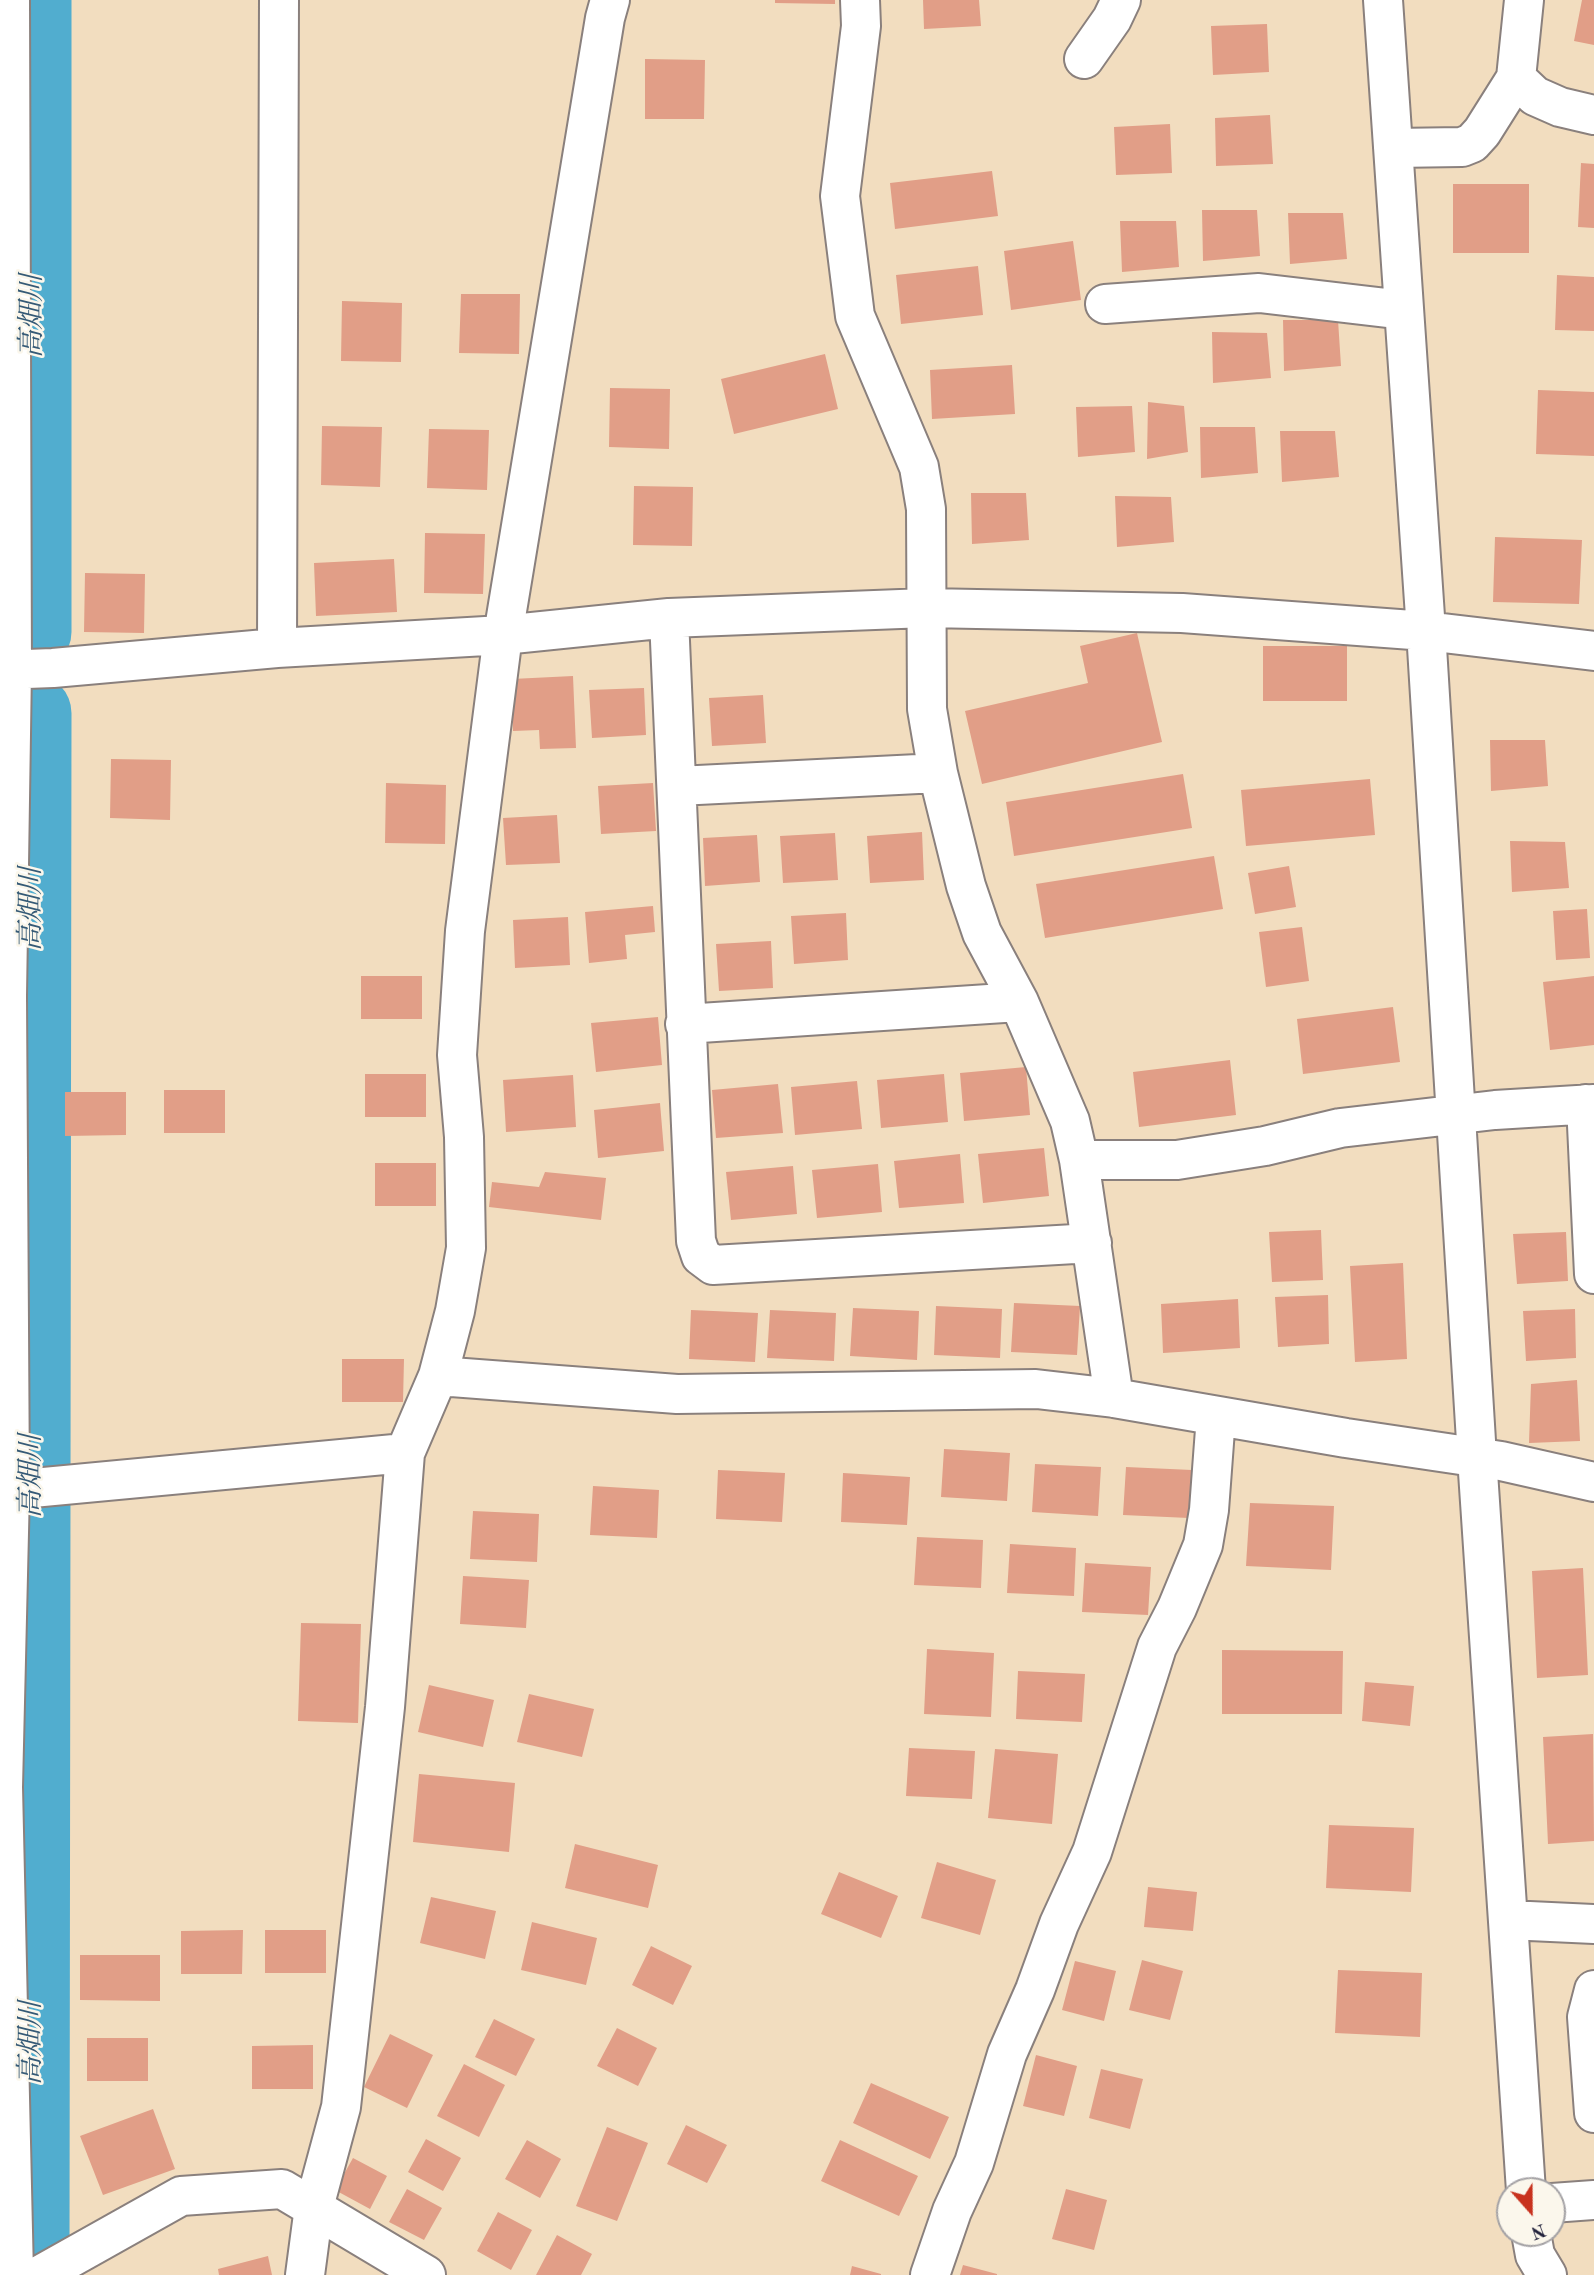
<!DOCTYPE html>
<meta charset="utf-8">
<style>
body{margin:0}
#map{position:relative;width:1594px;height:2275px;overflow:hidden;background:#f2ddbf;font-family:"Old Standard TT",serif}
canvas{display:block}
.north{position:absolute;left:1496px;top:2177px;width:70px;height:70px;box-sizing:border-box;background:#fbf7ec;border:2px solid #a4a2a5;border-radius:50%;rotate:159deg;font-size:19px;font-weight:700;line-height:28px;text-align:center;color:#22223b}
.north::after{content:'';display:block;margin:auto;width:24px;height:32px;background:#c8321e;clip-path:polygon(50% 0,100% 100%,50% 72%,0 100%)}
</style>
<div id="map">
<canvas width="1594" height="2275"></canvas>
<div class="north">N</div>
</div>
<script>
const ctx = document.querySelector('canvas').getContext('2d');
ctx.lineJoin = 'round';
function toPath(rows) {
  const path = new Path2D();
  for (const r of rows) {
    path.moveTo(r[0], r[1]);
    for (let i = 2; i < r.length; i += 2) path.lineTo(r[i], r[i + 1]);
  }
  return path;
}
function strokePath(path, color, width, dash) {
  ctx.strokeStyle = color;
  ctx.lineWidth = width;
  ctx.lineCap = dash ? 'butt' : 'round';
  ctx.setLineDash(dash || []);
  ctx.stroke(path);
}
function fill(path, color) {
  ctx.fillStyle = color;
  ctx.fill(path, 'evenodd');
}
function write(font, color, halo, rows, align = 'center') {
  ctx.font = font + ' "Old Standard TT","Noto Serif JP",serif';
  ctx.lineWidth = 5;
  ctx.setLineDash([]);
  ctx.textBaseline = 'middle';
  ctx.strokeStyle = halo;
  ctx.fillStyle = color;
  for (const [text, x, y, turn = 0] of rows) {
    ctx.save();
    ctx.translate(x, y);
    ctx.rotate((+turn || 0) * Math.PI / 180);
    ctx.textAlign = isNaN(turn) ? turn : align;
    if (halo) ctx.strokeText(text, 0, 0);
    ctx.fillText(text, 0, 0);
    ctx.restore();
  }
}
strokePath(toPath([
 [33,632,33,0],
 [31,2239,33,713]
]), '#51adcf', 77);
fill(toPath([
 [775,0,835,0,835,4,775,3],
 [923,0,979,0,981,26,924,29],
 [1582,0,1594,0,1594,45,1574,41],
 [1267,24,1269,72,1213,75,1211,26],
 [645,59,705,60,704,119,645,119],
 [1270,115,1273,164,1216,166,1215,118],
 [1170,124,1172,173,1116,175,1114,127],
 [1581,163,1594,164,1594,228,1578,227],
 [992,171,998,216,895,229,890,183],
 [1453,184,1529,184,1529,253,1453,253],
 [1202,210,1257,210,1260,256,1203,261],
 [1288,213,1343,213,1347,259,1290,264],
 [1120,221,1176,221,1179,267,1122,272],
 [1073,241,1081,300,1011,310,1004,251],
 [978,266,983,315,901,324,896,275],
 [1557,275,1594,277,1594,331,1555,330],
 [461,294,520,294,519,354,459,353],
 [342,301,402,303,401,362,341,361],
 [1283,320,1338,320,1341,366,1284,371],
 [1212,332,1267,333,1271,378,1213,383],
 [825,354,838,409,734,434,721,379],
 [1012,365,1015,414,932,419,930,370],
 [610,388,670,389,669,449,609,447],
 [1538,390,1594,392,1594,456,1536,454],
 [1148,402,1184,406,1188,452,1147,459],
 [1132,406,1135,452,1078,457,1076,407],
 [322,426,382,427,380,487,321,485],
 [1200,427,1255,427,1258,473,1201,478],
 [429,429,489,430,487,490,427,488],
 [1280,431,1335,431,1339,477,1282,482],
 [634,486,693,487,692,546,633,545],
 [971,493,1026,493,1029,540,972,544],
 [1115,496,1171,497,1174,542,1117,547],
 [425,533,485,534,483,594,424,593],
 [1495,537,1582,540,1579,604,1493,602],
 [394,559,397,612,316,616,314,563],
 [85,573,145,574,144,633,84,632],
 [1137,633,1162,742,982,784,965,711,1088,683,1080,646],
 [1263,646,1347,646,1347,701,1263,701],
 [573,676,576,748,540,749,539,730,513,731,512,679],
 [644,688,646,735,592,738,589,690],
 [763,695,766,743,712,746,709,698],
 [1490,740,1545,740,1548,786,1491,791],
 [111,759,171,760,170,820,110,818],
 [1183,774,1192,828,1014,856,1006,802],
 [1370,779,1375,835,1246,846,1241,790],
 [386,783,446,785,445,844,385,843],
 [653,783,656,831,601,834,598,786],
 [557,815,560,863,506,865,503,818],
 [922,832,924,880,870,883,867,836],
 [835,833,838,880,783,883,780,836],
 [757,835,760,882,705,886,703,838],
 [1510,841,1565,842,1569,888,1512,892],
 [1214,856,1223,909,1045,938,1036,884],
 [1289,866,1296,907,1255,914,1248,873],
 [653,906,655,932,625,935,627,959,589,963,585,912],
 [1587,909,1590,958,1556,960,1553,911],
 [846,913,848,960,794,964,791,916],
 [568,917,570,965,515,968,513,920],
 [1302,927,1309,981,1266,987,1259,932],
 [771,941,773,988,719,991,716,944],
 [361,976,422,976,422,1019,361,1019],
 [1594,976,1594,1045,1550,1050,1543,982],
 [1393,1007,1400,1062,1303,1074,1297,1019],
 [658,1017,662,1065,596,1072,591,1023],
 [1230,1060,1236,1115,1139,1127,1133,1072],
 [1026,1067,1030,1115,964,1121,960,1073],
 [365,1074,426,1074,426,1117,365,1117],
 [944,1074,948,1122,881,1128,877,1080],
 [573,1075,576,1127,506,1132,503,1080],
 [857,1081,862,1129,795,1135,791,1087],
 [778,1084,783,1133,716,1138,712,1090],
 [164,1090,225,1090,225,1133,164,1133],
 [65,1092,126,1092,126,1135,65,1136],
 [660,1103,664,1151,598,1158,594,1110],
 [1044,1148,1049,1196,983,1203,978,1154],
 [960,1154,964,1203,899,1208,894,1161],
 [375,1163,436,1163,436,1206,375,1206],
 [878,1164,882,1212,817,1218,812,1170],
 [793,1166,797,1214,731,1220,726,1172],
 [545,1172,606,1178,601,1220,489,1207,492,1182,539,1187],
 [1321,1230,1323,1280,1272,1282,1269,1232],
 [1566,1232,1568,1281,1517,1284,1513,1234],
 [1403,1263,1407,1359,1355,1362,1350,1266],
 [1328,1295,1329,1344,1278,1347,1275,1297],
 [1238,1299,1240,1348,1163,1353,1161,1304],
 [1014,1303,1080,1306,1077,1355,1011,1352],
 [936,1306,1002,1309,1000,1358,934,1355],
 [853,1308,919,1311,917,1360,850,1356],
 [1575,1309,1576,1358,1526,1361,1523,1311],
 [691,1310,758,1313,755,1362,689,1359],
 [770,1310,836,1313,834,1361,767,1358],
 [342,1359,404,1359,403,1402,342,1402],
 [1577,1380,1580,1441,1529,1443,1531,1384],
 [944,1449,1010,1453,1007,1501,941,1497],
 [1035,1464,1101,1467,1098,1516,1032,1512],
 [1126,1467,1192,1470,1189,1518,1123,1515],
 [718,1470,785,1473,782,1522,716,1519],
 [843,1473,910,1477,907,1525,841,1522],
 [593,1486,659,1490,657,1538,590,1535],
 [1250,1503,1334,1506,1331,1570,1246,1566],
 [473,1511,539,1514,537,1562,470,1559],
 [917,1537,983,1540,981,1588,914,1585],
 [1010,1544,1076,1548,1074,1596,1007,1593],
 [1085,1563,1151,1567,1148,1615,1082,1612],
 [1583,1568,1588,1675,1537,1678,1532,1571],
 [463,1576,529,1580,526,1628,460,1624],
 [301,1623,361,1624,358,1723,298,1721],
 [927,1649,994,1653,991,1717,924,1714],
 [1222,1650,1343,1651,1342,1714,1222,1714],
 [1018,1671,1085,1674,1082,1722,1016,1719],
 [1365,1682,1414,1686,1410,1726,1362,1721],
 [429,1685,494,1700,483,1747,418,1732],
 [529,1694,594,1709,582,1757,517,1742],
 [1593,1734,1594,1841,1548,1844,1543,1737],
 [909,1748,975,1751,972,1799,906,1796],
 [995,1749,1058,1754,1052,1824,988,1818],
 [419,1774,515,1783,509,1852,413,1842],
 [1329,1825,1414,1828,1411,1892,1326,1888],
 [575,1844,658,1865,648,1908,565,1888],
 [937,1862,996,1880,980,1935,921,1918],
 [839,1872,898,1896,881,1938,821,1914],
 [1148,1887,1197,1892,1193,1931,1144,1927],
 [431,1897,496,1911,485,1959,420,1943],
 [532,1922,597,1938,586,1985,521,1970],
 [243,1930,242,1974,181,1974,181,1931],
 [265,1930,326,1930,326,1973,265,1973],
 [651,1946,692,1966,673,2005,632,1985],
 [80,1955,160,1955,160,2001,80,2000],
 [1142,1960,1183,1971,1170,2020,1129,2010],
 [1075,1961,1116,1971,1104,2021,1062,2010],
 [1338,1970,1422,1973,1420,2037,1335,2033],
 [494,2019,535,2039,516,2076,475,2057],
 [617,2028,657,2048,638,2086,597,2066],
 [390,2034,433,2055,407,2108,364,2087],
 [87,2038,148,2038,148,2081,87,2081],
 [313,2045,313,2089,252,2089,252,2046],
 [1036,2055,1077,2066,1064,2116,1023,2106],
 [464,2064,505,2085,479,2137,437,2116],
 [1101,2069,1143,2079,1130,2129,1089,2118],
 [871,2083,949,2117,930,2159,853,2123],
 [153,2109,175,2169,103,2195,80,2136],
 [686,2125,727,2145,707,2183,667,2164],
 [607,2127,648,2143,617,2221,576,2206],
 [426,2139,461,2158,443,2191,408,2172],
 [527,2140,561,2159,540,2198,505,2179],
 [840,2140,918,2176,899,2216,821,2181],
 [353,2158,387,2176,370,2209,335,2190],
 [407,2189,442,2208,424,2240,389,2222],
 [1066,2189,1107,2200,1094,2250,1052,2239],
 [498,2212,532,2230,511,2270,477,2251],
 [557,2235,592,2254,581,2275,536,2275],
 [268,2256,272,2275,219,2275,218,2269],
 [963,2265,997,2274,997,2275,960,2275],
 [852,2266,881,2274,881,2275,850,2275]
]), '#e19e87');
const minor = toPath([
 [10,0,12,669,7,996,10,1490,3,1787,14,2275],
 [860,0,861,26,840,196,855,316,919,467,926,509,927,709,938,773,966,886,982,933,1019,1002,1070,1121,1079,1160,1114,1398],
 [1383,0,1426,631,1477,1457,1526,2191],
 [1084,59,1112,19,1121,0],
 [1516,78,1535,96,1560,107,1594,115],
 [1393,148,1462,147,1472,143,1482,132,1516,78,1524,0],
 [1105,304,1259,293,1404,310],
 [669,618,696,1241,701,1256,713,1265,1092,1243],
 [277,648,279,0],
 [0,670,53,668,277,648,503,635,669,618,926,608,1182,613,1426,631,1594,651],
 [678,786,938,773],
 [685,1024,1019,1002],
 [1586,1104,1594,1274],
 [1079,1160,1177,1160,1265,1146,1340,1128,1495,1110,1594,1104],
 [438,1376,677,1394,1036,1389,1114,1398,1346,1438,1501,1461,1594,1482],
 [0,1491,405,1453],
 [1508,1920,1594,1924],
 [1594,1990,1587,2017,1594,2113],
 [1552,2203,1594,2200],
 [1531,2233,1535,2255,1547,2275],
 [40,2275,181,2196,282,2189,426,2275],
 [305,2275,314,2207,341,2107,385,1707,405,1453,438,1376,455,1311,466,1248,464,1137,457,1055,465,931,503,635,605,18,610,0],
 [930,2275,952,2211,974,2163,1007,2054,1035,1990,1059,1924,1092,1852,1157,1647,1177,1608,1203,1545,1209,1510,1216,1416]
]);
strokePath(minor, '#8a807d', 42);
strokePath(minor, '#fff', 38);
write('italic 28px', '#355a76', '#fbf7ec', [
 ["高畑川",33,316,-90],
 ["高畑川",32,909,-90],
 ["高畑川",32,1476,-90],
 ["高畑川",32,2043,-90]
]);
</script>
